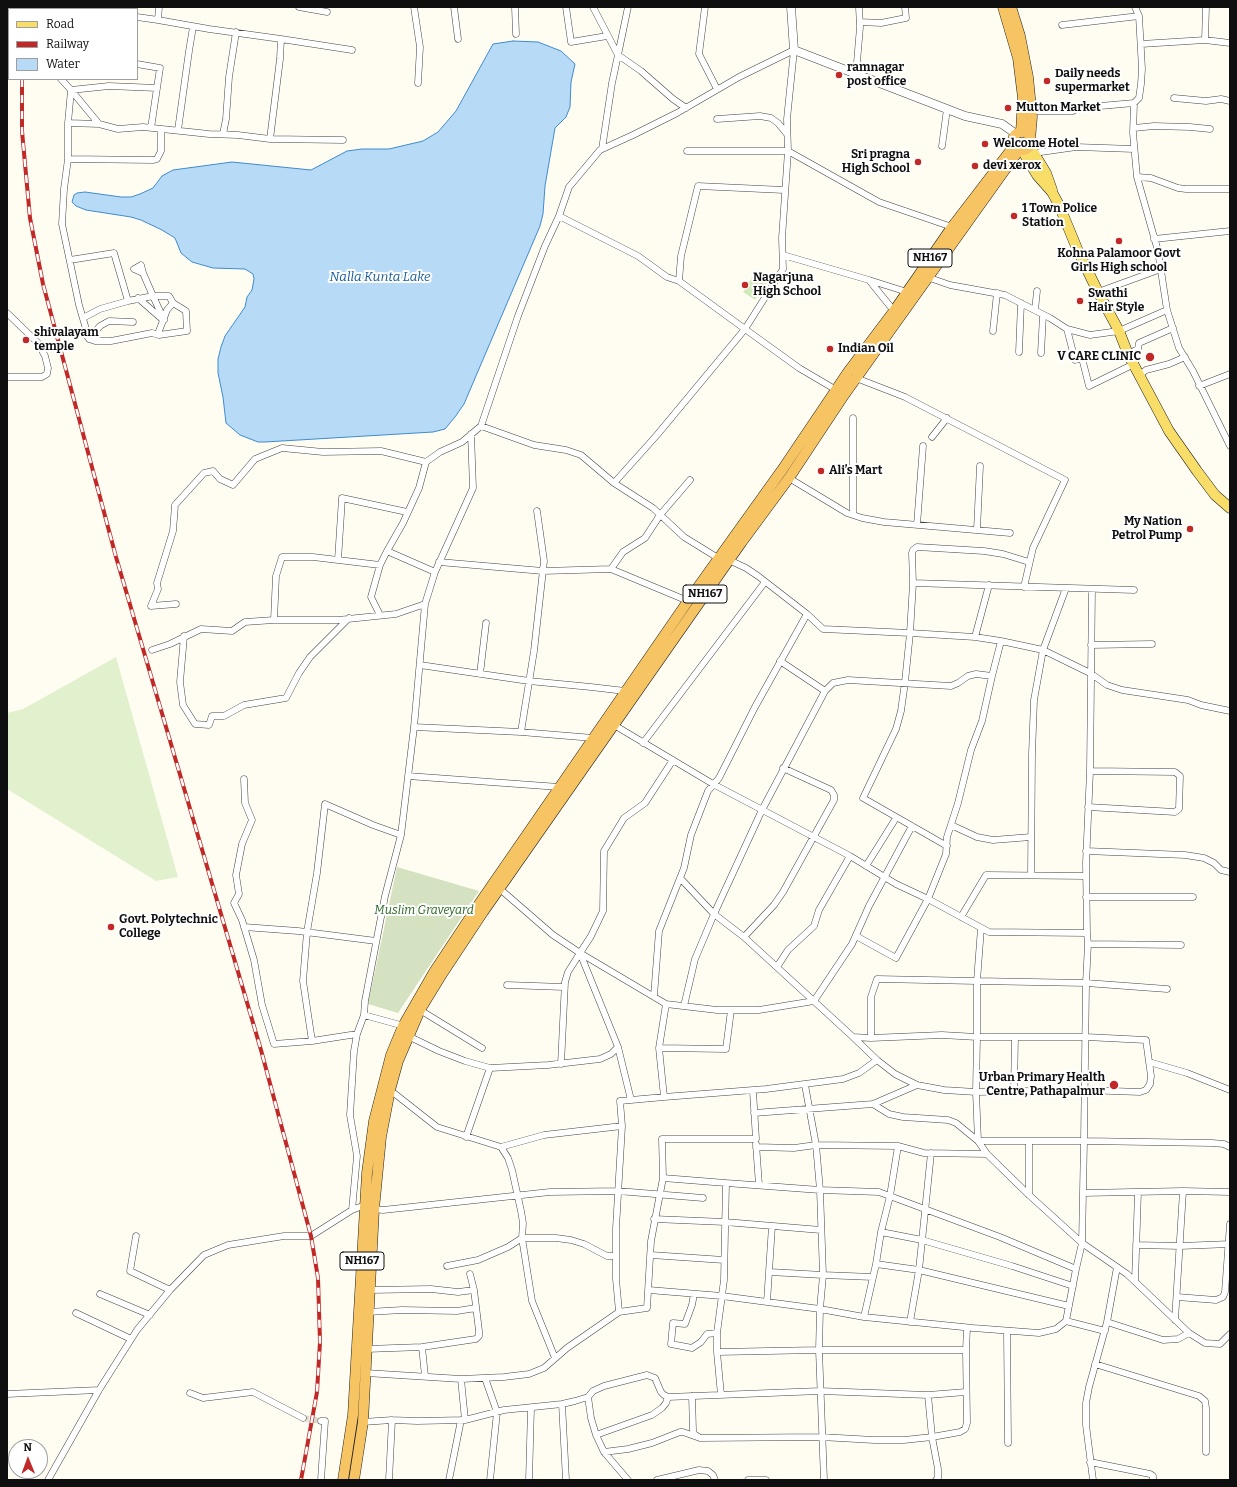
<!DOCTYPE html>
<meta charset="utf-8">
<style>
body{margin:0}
#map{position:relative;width:1237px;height:1487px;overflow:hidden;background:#fffdf2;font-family:Bitter,serif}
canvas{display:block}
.frame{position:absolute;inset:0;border:8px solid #0f0f0f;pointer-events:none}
.legend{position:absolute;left:8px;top:8px;width:130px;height:72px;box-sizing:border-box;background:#fff;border:1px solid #9f9f9f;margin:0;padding:5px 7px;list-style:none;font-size:12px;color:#0f0f0f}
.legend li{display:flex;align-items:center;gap:8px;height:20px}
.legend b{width:20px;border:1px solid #9f9f9f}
.north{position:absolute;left:8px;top:1439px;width:40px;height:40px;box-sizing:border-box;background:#fff;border:1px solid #9f9f9f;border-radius:50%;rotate:359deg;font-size:11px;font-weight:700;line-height:16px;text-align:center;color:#0f0f0f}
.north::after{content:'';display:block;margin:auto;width:14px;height:18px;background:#c02927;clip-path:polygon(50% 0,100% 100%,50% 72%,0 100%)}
</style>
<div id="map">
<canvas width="1237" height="1487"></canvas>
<div class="frame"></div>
<ul class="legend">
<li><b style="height:5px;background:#f8de69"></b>Road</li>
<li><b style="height:5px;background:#c02927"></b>Railway</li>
<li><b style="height:11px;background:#b7daf6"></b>Water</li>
</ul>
<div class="north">N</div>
</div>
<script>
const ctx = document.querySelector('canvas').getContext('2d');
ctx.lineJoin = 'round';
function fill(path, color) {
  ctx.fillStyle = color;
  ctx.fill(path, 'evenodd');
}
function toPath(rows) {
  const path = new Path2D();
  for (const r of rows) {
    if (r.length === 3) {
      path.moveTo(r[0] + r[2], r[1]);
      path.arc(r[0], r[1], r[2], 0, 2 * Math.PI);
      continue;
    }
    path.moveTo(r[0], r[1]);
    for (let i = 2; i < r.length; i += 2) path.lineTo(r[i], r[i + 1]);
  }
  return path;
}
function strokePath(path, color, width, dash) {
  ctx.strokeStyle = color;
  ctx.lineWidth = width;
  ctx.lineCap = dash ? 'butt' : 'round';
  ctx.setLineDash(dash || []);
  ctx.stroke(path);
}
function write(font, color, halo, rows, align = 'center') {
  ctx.font = font + ' Bitter,serif';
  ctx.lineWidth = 4;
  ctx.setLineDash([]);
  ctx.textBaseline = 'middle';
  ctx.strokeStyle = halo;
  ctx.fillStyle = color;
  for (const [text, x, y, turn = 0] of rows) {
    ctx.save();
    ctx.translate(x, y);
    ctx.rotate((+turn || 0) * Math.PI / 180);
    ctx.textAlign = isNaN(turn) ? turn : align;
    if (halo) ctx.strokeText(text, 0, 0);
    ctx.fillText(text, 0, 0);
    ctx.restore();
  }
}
fill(toPath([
 [757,270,770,278,755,300,743,292]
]), '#d0eabb');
fill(toPath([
 [397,867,479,891,398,1013,368,1004]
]), '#d5e2c2');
fill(toPath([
 [116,657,178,877,156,881,7,789,7,713,23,709]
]), '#e2f1cd');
const water = toPath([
 [513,41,538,42,561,51,575,64,571,82,570,107,566,117,555,128,545,186,543,214,540,226,464,404,455,417,445,429,433,432,265,442,258,442,240,435,226,423,223,397,218,373,218,359,221,347,225,336,245,307,247,297,252,290,254,279,253,274,245,269,213,268,192,262,181,253,175,238,162,230,141,220,131,217,86,210,76,206,72,202,74,195,77,193,85,192,121,197,131,197,140,194,153,188,162,176,173,170,232,162,311,170,347,151,362,149,389,149,423,141,438,132,456,111,493,44,513,41]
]);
fill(water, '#b7daf6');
strokePath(water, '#3e8bcd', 1);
strokePath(toPath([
 [303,1418,321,1421]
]), '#dbd9d0', 6, [6, 3]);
const minor = toPath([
 [299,7,327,12],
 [414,7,420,47,418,83],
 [454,7,458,39],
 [515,7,516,34],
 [566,7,571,42,607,36],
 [593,7,618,55],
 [705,7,699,54,717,89],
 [1135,7,1139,16,1142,69,1141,84,1139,98,1134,103,1133,133,1137,177,1158,251,1167,310,1179,348,1193,371,1230,446],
 [68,9,68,7],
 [72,9,78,9],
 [137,17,158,20,159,7],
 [158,20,209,29,281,39,280,59,270,139],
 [860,22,881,23,906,18,905,7],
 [1062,25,1139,16],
 [281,39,352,50],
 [1205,40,1230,43],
 [1141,44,1205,40,1206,7],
 [794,50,787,119,788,151,782,238,783,269,745,329,799,368,838,391],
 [618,55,628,7],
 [137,64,160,68,151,128],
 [856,74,860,27,859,7],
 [61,79,71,90,68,123,68,159,64,189,62,224,79,305,86,329,86,335,89,339,95,341,111,341,152,333,159,335,187,331,186,311,173,303,169,296,153,296,164,320],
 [71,90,109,86,157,88],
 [71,90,99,124],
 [1174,98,1206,101,1221,99,1230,101],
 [1032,111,1073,111,1078,108,1134,103],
 [717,119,760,116,771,118,778,123,787,134],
 [68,123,99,124,118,129,143,127,209,134,238,135,270,139,343,140],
 [1134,128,1154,126,1190,127,1210,129],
 [178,130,189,51,193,27],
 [223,134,226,119,229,77,236,32],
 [942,146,947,109],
 [602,149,612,83,618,55,641,71,673,99,686,108],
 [687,151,788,151,879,202,952,227],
 [1034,153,1076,147,1134,149],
 [68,159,153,160,157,159,161,151,161,129],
 [1137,177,1151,178,1178,188,1186,189,1230,189],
 [784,190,698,186,681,256,679,281,667,277,638,256,559,216,569,187,600,150,633,135,677,113,739,77,794,50],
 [559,216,545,246,518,316,481,426,534,445,566,450,581,455,614,483,653,508,684,537,718,558],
 [1154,239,1230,231],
 [783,255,869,280,894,311],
 [70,260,114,253,128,301,100,309,83,318],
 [927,277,950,285,1005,295,1050,318,1067,329,1090,335,1119,331,1167,310],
 [869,280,907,292],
 [1098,292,1161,269],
 [138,298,162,319],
 [128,301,153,296,143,273,141,265,134,269,143,273],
 [1035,310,1037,291],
 [7,313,38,343,45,356,48,368,47,374,42,377,7,377],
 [1067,329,1075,360,1082,358,1089,386,1134,364],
 [993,331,997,293],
 [159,335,159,331,167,310,173,303],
 [89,339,100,326,109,321,133,322],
 [1019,352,1021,303],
 [1041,353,1043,315],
 [1128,354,1138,349,1139,343,1173,328],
 [1140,375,1146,370,1169,364,1185,357],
 [856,378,905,397,1065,480,1033,548,1024,587],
 [1199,386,1230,374],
 [853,418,853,515],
 [932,437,947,418],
 [789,478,847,513,862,518,884,522,1010,533],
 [614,483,657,435,745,329,679,281],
 [917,525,923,446],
 [977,530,980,466],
 [338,560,380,565,387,551],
 [729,560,746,568,758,576,807,614,823,629,910,633,913,583,1134,590],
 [439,562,543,571,611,569,688,601],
 [611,569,623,552,645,538,660,515,690,480],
 [435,572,387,551,403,523,419,488,426,462,440,452,462,442,481,426],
 [913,583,912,553,913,550,917,547,984,551,1003,554,1029,562],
 [176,604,151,606,158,589,157,583,173,531,175,505,204,473,213,471,220,479,233,485,255,459,282,448,323,452,381,451,426,462],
 [380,615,371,597,380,565],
 [274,620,276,576,282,557,313,557,338,560,342,498,407,512],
 [184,636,180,682,183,705,195,724,209,725,212,716,224,716,244,705,286,698,299,673,310,657,349,618],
 [975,637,989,585],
 [1091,645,1152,644],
 [152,650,170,644,201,629,232,631,245,622,274,620,338,620,396,614,425,604],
 [420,665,529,681,591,687,625,691],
 [480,674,486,623],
 [825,691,833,683,848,680,951,686,958,683,968,676,976,674,992,676],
 [614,725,713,784,850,856,896,884,928,899,989,932,1087,933],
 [414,727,521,732,593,738],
 [521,732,534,651,544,561,537,511],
 [643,743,765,582],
 [673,760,645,803,624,818,604,851,603,911,591,936,580,953,666,1004,717,1010,759,1010,814,1001,852,944,869,906,912,826],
 [408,776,559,787],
 [244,779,245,803,252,820,242,844,236,875,239,894,234,903,242,920,254,960,262,1005,274,1044,312,1041,357,1034],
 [1088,807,1175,812,1179,809,1180,776,1175,772,1090,771],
 [951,825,977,837,993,840,1031,837],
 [947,846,863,798,896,729,901,711,905,682,910,633,975,637,1001,641,1043,650,1066,588],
 [1086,851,1185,855,1204,858,1214,863,1221,870,1230,872],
 [866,866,896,818],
 [1031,875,1032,754,1034,700,1043,650,1090,673,1107,685,1122,690,1188,700,1201,705,1230,711],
 [681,879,714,914,744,937,853,1037,871,1038,871,997,877,979,977,981,977,1037,942,1035,871,1038],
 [1086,897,1193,897],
 [961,917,986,875,1086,876],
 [244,927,298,931,376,941],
 [981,928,977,981,1086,983,1167,989],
 [856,936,896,958,928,899,946,854,947,837,958,803,971,750,982,721,992,676,1001,641],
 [744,937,774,905,783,892,834,800,834,795,831,790,783,768],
 [1088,944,1181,945],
 [777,967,788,950,814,926,819,910,850,856],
 [507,985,564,987],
 [654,996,659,931,684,868,691,835,708,791,719,778,755,707,807,614],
 [666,1004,659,1048,664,1097,766,1089,843,1079,859,1073,877,1060],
 [684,1006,695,959,714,914,762,810,825,691,780,661],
 [420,1010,482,1048],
 [364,1015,404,1026],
 [408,1036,439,1051,465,1061,490,1068,548,1065,600,1059,611,1054,618,1047,580,953,553,935,500,889],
 [853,1037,877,1060,895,1074,917,1085,944,1090,976,1092,978,1141],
 [977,1037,1086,1037,1146,1040,1151,1076,1150,1084,1146,1090,1140,1092,1085,1090,976,1092,977,1037],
 [312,1041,303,981,307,932,317,873,325,804,373,825,401,835],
 [618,1047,631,1100],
 [659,1048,726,1049,731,1010],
 [1149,1062,1187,1073,1230,1090],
 [561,1064,565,982,568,972,580,953],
 [390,1090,437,1127,501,1147,508,1158,512,1170,521,1211,523,1223,522,1238,532,1301,555,1358],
 [1014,1091,1015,1037],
 [873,1104,889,1114,903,1117,948,1120,956,1123,978,1141],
 [754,1113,873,1104,917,1085],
 [466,1137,490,1068],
 [756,1144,759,1185],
 [501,1147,544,1135,622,1126,620,1101,664,1097],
 [756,1147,794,1148,816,1145,805,1085],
 [1230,1147,1224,1144,1212,1143,1084,1141,1082,1243,1127,1274,1189,1333,1205,1343,1220,1344,1230,1334],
 [987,1154,924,1153,898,1146,816,1145,820,1190,879,1192,1000,1237,1076,1269,1082,1243,1029,1195,987,1154,978,1141,1084,1141,1086,983,1088,944,1087,933,1086,863,1090,771,1092,589],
 [663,1178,662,1139,756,1139,753,1091],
 [1183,1191,1230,1192],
 [1083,1193,1183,1191,1175,1320],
 [1029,1195,1029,1141],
 [374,1209,383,1210,550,1192,618,1191,703,1198],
 [352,1210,357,1156,350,1115,354,1051,357,1034,364,1015,365,1001,385,896,401,835,414,727,425,604,435,572,473,488,471,434],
 [654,1219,725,1222,821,1230],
 [881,1232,922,1240,1012,1266,1073,1286],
 [136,1236,130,1271,170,1290],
 [1136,1245,1180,1246,1230,1244],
 [651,1255,724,1260],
 [876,1264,919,1270,1069,1306],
 [447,1266,478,1260,508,1247,522,1238,556,1238,571,1240,584,1244,607,1256,616,1256],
 [1135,1281,1138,1192],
 [369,1290,431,1289,458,1292,474,1290],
 [649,1290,722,1296,820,1309,864,1317,973,1328,1039,1333,1056,1329,1066,1321,1076,1269],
 [100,1294,150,1315],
 [694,1294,692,1305,685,1324,673,1323,671,1344,692,1348,701,1342,707,1334,717,1333],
 [1177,1297,1216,1300,1223,1297,1225,1292,1230,1224],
 [767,1302,772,1226],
 [368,1312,402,1310,457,1311,476,1308],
 [619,1312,616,1279,616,1228,622,1126],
 [76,1313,131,1339],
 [864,1317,876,1264,881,1232,890,1196,898,1146],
 [1066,1321,1105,1331],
 [910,1322,919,1270,931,1153],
 [1107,1322,1163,1340,1178,1339,1189,1333],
 [1007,1331,1008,1443],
 [422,1347,476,1339,479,1336,479,1331,474,1290,470,1274],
 [367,1349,422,1347,425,1376],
 [717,1352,819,1350,966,1350],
 [1095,1364,1199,1396,1205,1401,1206,1408,1206,1452],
 [366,1373,461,1379,504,1377,529,1374,544,1368,567,1348,619,1312,647,1308,651,1241,663,1178,726,1183],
 [485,1378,497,1412,490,1480],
 [461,1379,465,1420],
 [190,1393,203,1398,253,1392,303,1418],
 [7,1394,99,1390,137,1330,170,1290,204,1255,228,1245,284,1236,311,1236,352,1210,365,1205],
 [721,1395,717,1352,717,1333,724,1280,726,1183,820,1190,823,1275,770,1272],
 [928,1395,932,1437,938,1469,938,1478,936,1480],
 [692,1396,693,1430,694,1434,700,1438,821,1437,874,1440,904,1440,932,1437,960,1432,965,1429,967,1423,966,1350,967,1328],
 [588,1397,591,1418,596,1435,604,1452,628,1480],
 [562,1404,566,1480],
 [363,1422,392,1420,417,1421,465,1420,504,1410,562,1404,575,1401,588,1397,593,1391,604,1386,647,1375,655,1378,661,1392,664,1395,668,1397,820,1391,928,1395,966,1392],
 [596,1435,652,1415,662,1408,666,1403,668,1397],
 [604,1452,628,1449,652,1443,680,1432,683,1432,697,1437],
 [1090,1462,1150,1474,1153,1476,1153,1480],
 [48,1480,99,1390],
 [321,1480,325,1421,321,1421],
 [389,1480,392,1420],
 [449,1480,461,1420],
 [529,1480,531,1408],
 [657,1480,699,1470,708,1471,713,1475,715,1480],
 [748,1480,766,1480],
 [824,1480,819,1350,820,1309,823,1275,873,1277],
 [1093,1480,1086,1425,1086,1403,1089,1387,1107,1322,1117,1267]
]);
const tertiary = toPath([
 [791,7,794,50,965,116,1002,124,1016,134]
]);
const primary = toPath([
 [1029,145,1046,173,1052,190],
 [1022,150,1037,175,1052,192,1059,205,1078,251,1098,292,1119,331,1128,354,1169,431,1197,471,1215,495,1230,508]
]);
const trunk = toPath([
 [1003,7,1018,58,1023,98,1021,132],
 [1011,7,1020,36,1028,77,1032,117,1030,140],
 [1022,141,9],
 [343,1480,353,1415,367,1173,374,1121,391,1055,403,1026,434,972,477,907,688,601,782,470,848,372,894,311,952,227,1014,146],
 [354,1480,363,1422,374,1209,381,1137,390,1090,398,1061,420,1010,442,974,483,912,741,543,789,478,844,395,1019,150]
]);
strokePath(minor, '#424242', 7);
strokePath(tertiary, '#424242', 9);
strokePath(primary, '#202020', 11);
strokePath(trunk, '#202020', 11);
strokePath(minor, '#fff', 6);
strokePath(tertiary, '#fff', 8);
strokePath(primary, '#f8de69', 10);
strokePath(trunk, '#f6c462', 10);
const rail = toPath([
 [21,7,21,9],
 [22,79,22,131,30,218,43,284,116,557,261,1050,311,1236,318,1278,320,1342,317,1392,301,1480]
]);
strokePath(rail, '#c02927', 4);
strokePath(rail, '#fff', 2.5, [8]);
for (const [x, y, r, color] of [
 [839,75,4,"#c02927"],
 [1047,81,4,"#c02927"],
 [1008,108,4,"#c02927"],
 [985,144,4,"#c02927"],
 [918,162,4,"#c02927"],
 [975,166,4,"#c02927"],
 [1014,216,4,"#c02927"],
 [1119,241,4,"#c02927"],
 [745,285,4,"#c02927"],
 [1080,301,4,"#c02927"],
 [26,340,4,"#c02927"],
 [830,349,4,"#c02927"],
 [1150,357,5,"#c02927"],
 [821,471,4,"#c02927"],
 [1190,529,4,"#c02927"],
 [111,927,4,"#c02927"],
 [1114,1085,5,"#c02927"]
]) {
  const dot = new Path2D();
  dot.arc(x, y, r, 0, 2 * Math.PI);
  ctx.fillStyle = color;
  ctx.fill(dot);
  strokePath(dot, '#fff', 1.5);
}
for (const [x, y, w] of [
 [930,258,44],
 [705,594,44],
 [362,1261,44]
]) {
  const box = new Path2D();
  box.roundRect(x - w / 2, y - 9, w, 18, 3);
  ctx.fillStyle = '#fff';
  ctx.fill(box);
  strokePath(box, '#0f0f0f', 1);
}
write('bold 11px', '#0f0f0f', null, [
 ["NH167",930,258],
 ["NH167",705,594],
 ["NH167",362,1261]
]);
write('bold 12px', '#0f0f0f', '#fff', [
 ["ramnagar",847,68],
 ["post office",847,82],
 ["Daily needs",1055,74],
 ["supermarket",1055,88],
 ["Mutton Market",1016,108],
 ["Welcome Hotel",993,144],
 ["Sri pragna",910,155,"right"],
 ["High School",910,169,"right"],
 ["devi xerox",983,166],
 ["1 Town Police",1022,209],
 ["Station",1022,223],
 ["Kohna Palamoor Govt",1119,254,"center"],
 ["Girls High school",1119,268,"center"],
 ["Nagarjuna",753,278],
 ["High School",753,292],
 ["Swathi",1088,294],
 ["Hair Style",1088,308],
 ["shivalayam",34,333],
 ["temple",34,347],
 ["Indian Oil",838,349],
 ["V CARE CLINIC",1141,357,"right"],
 ["Ali’s Mart",829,471],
 ["My Nation",1182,522,"right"],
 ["Petrol Pump",1182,536,"right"],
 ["Govt. Polytechnic",119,920],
 ["College",119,934],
 ["Urban Primary Health",1105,1078,"right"],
 ["Centre, Pathapalmur",1105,1092,"right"]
], 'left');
write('italic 12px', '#29681f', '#fff', [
 ["Muslim Graveyard",424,911]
]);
write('italic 13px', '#185da2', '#fff', [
 ["Nalla Kunta Lake",380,277]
]);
</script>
